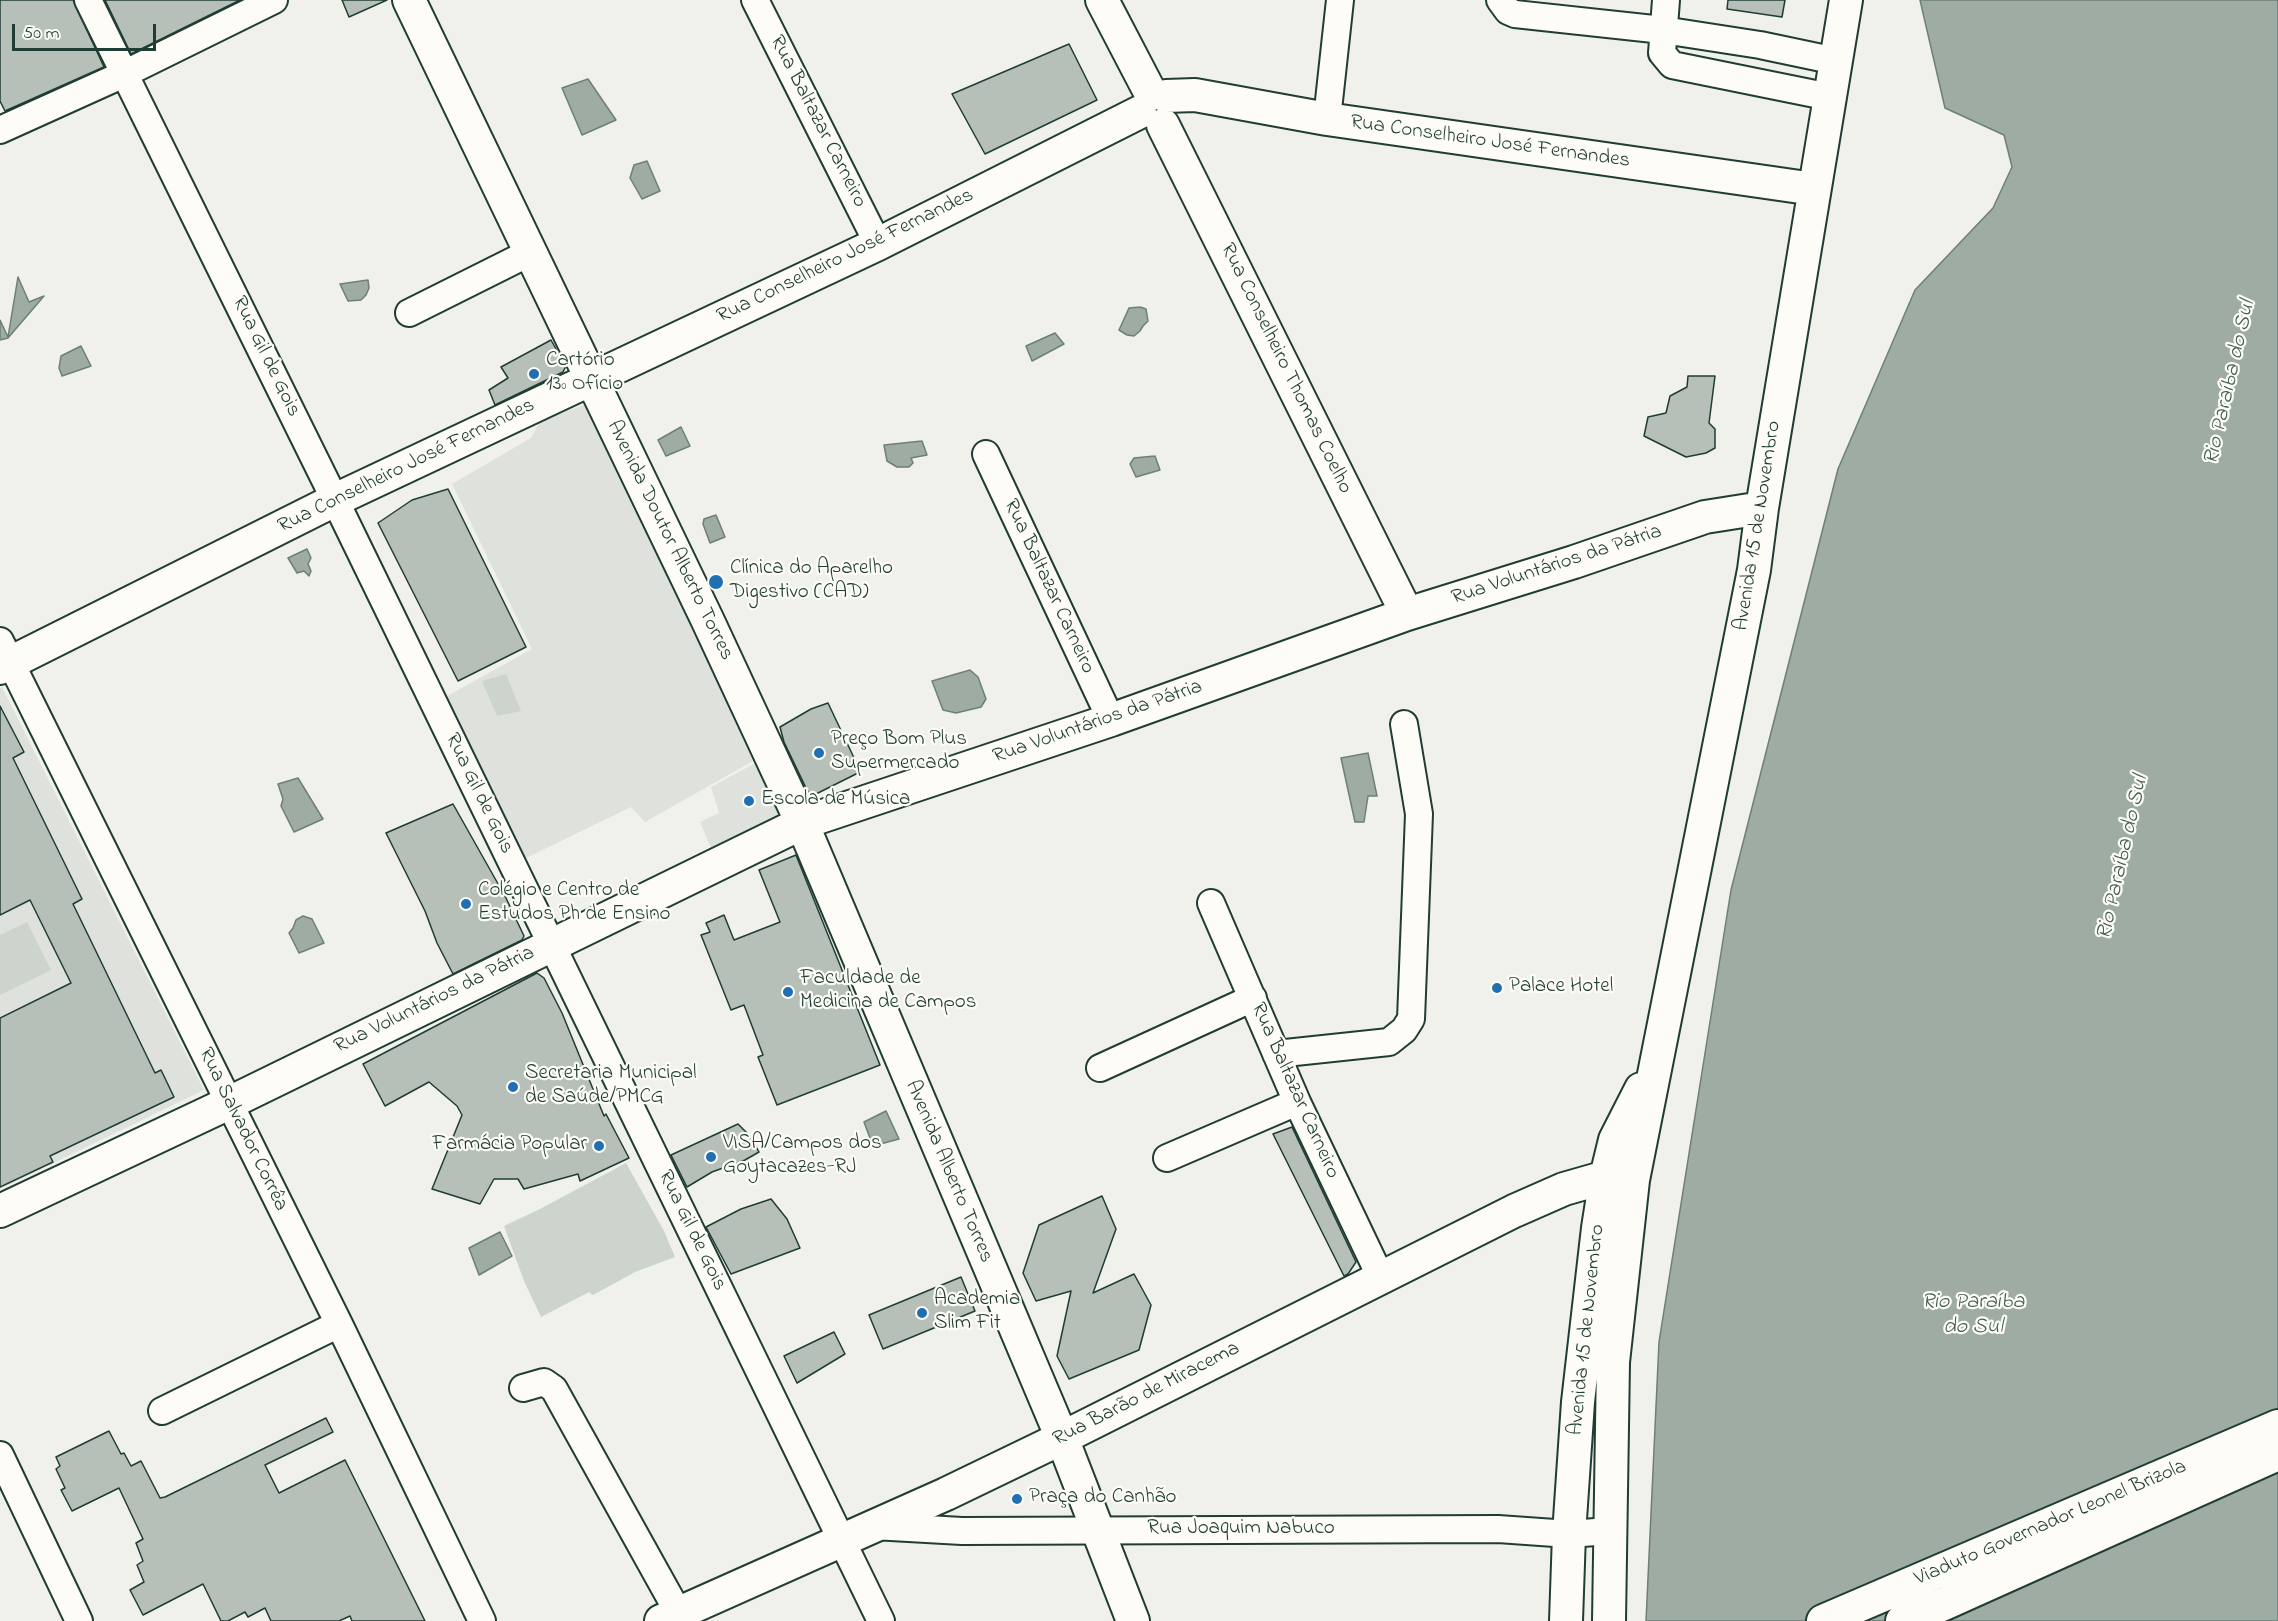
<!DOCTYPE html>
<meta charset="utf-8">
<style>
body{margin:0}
#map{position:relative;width:2278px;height:1621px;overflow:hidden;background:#f0f1eb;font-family:"Indie Flower",sans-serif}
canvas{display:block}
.scale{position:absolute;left:12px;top:24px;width:144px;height:27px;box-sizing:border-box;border:3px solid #1f3d34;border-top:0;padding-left:8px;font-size:18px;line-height:21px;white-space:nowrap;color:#1f3d34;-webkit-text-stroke:4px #fdfcf7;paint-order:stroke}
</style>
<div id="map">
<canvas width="2278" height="1621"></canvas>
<div class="scale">50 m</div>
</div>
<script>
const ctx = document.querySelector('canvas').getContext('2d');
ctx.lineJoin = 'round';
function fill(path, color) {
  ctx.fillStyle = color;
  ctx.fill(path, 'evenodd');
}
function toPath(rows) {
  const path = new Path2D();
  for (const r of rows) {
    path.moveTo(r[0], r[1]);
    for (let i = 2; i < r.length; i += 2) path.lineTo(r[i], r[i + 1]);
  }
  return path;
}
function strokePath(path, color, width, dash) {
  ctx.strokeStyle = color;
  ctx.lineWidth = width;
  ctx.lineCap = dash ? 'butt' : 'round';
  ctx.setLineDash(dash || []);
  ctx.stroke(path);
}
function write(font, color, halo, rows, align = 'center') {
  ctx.font = font + ' "Indie Flower",sans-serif';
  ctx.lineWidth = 4.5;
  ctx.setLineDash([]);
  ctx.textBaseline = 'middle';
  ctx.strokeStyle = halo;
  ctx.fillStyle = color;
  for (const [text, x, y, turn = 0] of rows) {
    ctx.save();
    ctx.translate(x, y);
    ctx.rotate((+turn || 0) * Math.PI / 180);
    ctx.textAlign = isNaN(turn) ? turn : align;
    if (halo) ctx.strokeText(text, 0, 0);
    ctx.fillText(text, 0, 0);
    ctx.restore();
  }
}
fill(toPath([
 [584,405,668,576,753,761,645,822,631,807,526,858,494,797,447,696,532,649,452,484,531,438,540,421],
 [2,687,204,1090,0,1189,0,688],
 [763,759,790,816,712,851,700,822,719,813,711,787]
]), '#dfe2dc');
fill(toPath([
 [506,674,521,711,497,716,482,681],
 [27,922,51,970,0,995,0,935],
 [626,1163,664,1231,675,1257,635,1272,593,1295,589,1292,541,1317,524,1281,504,1226,540,1209]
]), '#cdd3cd');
const water = toPath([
 [1920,0,2278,0,2278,1621,1646,1621,1659,1342,1731,890,1838,469,1915,290,1993,208,2012,167,2004,135,1945,108,1920,0],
 [588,79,616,120,582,135,562,88,588,79],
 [647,161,660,191,642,199,630,178,634,165,647,161],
 [18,277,29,302,44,296,8,338,0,340,0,320,8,337,18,277],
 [368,280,369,288,366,295,361,300,348,301,340,284,368,280],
 [1140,307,1146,309,1148,321,1143,326,1140,331,1134,336,1127,335,1119,330,1129,308,1140,307],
 [1055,333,1064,344,1032,361,1026,346,1055,333],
 [81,346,91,366,62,376,59,368,61,356,81,346],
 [681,427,690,446,666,456,658,440,681,427],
 [922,441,927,455,911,458,913,463,909,467,897,467,887,461,884,445,922,441],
 [1155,456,1160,470,1136,477,1130,464,1134,458,1155,456],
 [716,515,725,537,710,543,703,524,704,519,716,515],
 [307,549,311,558,308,564,311,571,309,576,304,571,297,573,288,558,307,549],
 [970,670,978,677,986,699,981,707,956,713,943,710,932,681,970,670],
 [1368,753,1377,796,1368,796,1364,822,1355,822,1341,758,1368,753],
 [298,778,323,819,294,832,281,806,283,799,278,784,298,778],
 [303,916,312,919,324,943,299,953,289,933,293,928,296,920,303,916],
 [886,1111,899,1139,873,1146,864,1122,886,1111],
 [500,1232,512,1256,479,1275,469,1248,500,1232]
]);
fill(water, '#9faca4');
strokePath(water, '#6c8077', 1.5);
const building = toPath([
 [0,0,73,0,104,67,5,111,0,101,0,0],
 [105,0,240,0,131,54,105,0],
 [342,0,387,0,349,17,342,0],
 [1728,0,1785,0,1782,17,1727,9,1728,0],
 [1069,44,1097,100,985,154,952,94,1069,44],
 [551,340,564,363,565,368,563,372,495,405,489,390,508,378,501,367,551,340],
 [1688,376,1715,376,1709,423,1715,429,1715,448,1706,453,1686,457,1644,436,1648,417,1666,413,1670,396,1687,387,1688,376],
 [448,489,526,647,458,681,378,523,412,500,448,489],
 [828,703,856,762,858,773,812,796,807,790,784,742,780,727,811,709,828,703],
 [0,706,24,752,13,758,82,899,73,904,155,1073,161,1070,174,1097,50,1156,53,1162,0,1187,0,1018,71,983,30,900,0,915,0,706],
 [453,804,506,898,524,936,522,940,453,974,437,943,425,911,386,833,453,804],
 [796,855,880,1065,777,1105,758,1057,763,1055,744,1005,731,1010,701,935,710,932,706,923,724,915,734,940,780,922,759,870,796,855],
 [537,973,544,978,562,1013,604,1116,606,1114,629,1158,580,1181,578,1174,524,1189,518,1179,494,1179,480,1204,432,1189,462,1115,457,1106,429,1082,385,1106,363,1064,537,973],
 [738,1124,750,1136,759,1152,745,1160,712,1172,687,1187,671,1155,738,1124],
 [1292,1127,1356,1262,1348,1274,1344,1276,1273,1134,1292,1127],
 [1102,1196,1116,1229,1093,1293,1134,1274,1151,1305,1139,1350,1069,1379,1057,1356,1071,1291,1036,1301,1023,1273,1039,1225,1102,1196],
 [771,1199,787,1219,800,1248,731,1274,706,1227,741,1209,771,1199],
 [961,1277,975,1311,883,1349,869,1315,961,1277],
 [834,1332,845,1354,797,1383,784,1356,834,1332],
 [326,1418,333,1432,265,1465,279,1493,345,1460,425,1621,352,1621,350,1616,339,1621,271,1621,265,1608,248,1617,245,1612,228,1621,221,1621,203,1584,143,1615,130,1590,144,1582,137,1565,143,1561,136,1543,143,1539,119,1488,72,1511,61,1490,65,1488,56,1469,60,1466,56,1457,109,1431,121,1454,124,1453,131,1466,141,1461,160,1498,165,1497,326,1418]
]);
fill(building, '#b6bfb8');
strokePath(building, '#1f3d34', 1.5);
const minor = toPath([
 [88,0,335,500,881,1621],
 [755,0,878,244],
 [1500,0,1508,11,1515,14,1663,30,1760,45,1836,61],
 [1666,0,1662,53,1672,65,1830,97],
 [1327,119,1340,0],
 [0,130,124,74,274,0],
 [409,313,531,252],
 [986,454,1111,720],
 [0,641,339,1324,482,1621],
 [1211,903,1297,1102,1381,1278],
 [1276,1054,1389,1042,1404,1030,1411,1019,1419,814,1404,724],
 [1100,1068,1253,998],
 [1167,1158,1297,1102],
 [523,1388,544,1382,554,1389,683,1621],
 [162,1411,339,1324],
 [0,1455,79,1621],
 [873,1526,962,1531,1498,1529,1569,1534,1609,1531]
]);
const major = toPath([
 [409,0,707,619,802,823,1062,1438,1133,1621],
 [1102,0,1151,94],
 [1166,96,1195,95,1327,119,1814,189],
 [1163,125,1407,614],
 [0,668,335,500,878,244,1140,112],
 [0,1211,229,1103,802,823,1111,720,1407,614,1574,562,1705,517,1762,508],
 [661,1621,946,1494,1062,1438,1514,1211,1564,1189,1606,1177,1633,1180],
 [1566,1621,1569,1534,1578,1402,1598,1228,1606,1177,1615,1140,1641,1089],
 [1609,1621,1613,1362,1633,1180,1754,570,1762,508,1846,0],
 [1823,1621,2278,1426],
 [1902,1621,1944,1604,2278,1454]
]);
strokePath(minor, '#1f3d34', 30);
strokePath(major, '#1f3d34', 36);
strokePath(minor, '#fdfcf7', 26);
strokePath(major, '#fdfcf7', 32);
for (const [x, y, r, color] of [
 [534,374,6,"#1f6fb2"],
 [716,582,8,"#1f6fb2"],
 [819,753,6,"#1f6fb2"],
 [749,801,6,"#1f6fb2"],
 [466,904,6,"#1f6fb2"],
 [1497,988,6,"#1f6fb2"],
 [788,992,6,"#1f6fb2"],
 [513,1087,6,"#1f6fb2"],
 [599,1146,6,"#1f6fb2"],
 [711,1157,6,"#1f6fb2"],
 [922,1313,6,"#1f6fb2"],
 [1017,1499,6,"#1f6fb2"]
]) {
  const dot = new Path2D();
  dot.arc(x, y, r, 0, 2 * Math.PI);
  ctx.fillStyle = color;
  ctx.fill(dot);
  strokePath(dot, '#fdfcf7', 2);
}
write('21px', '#1f3d34', '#fdfcf7', [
 ["Rua Baltazar Carneiro",817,122,63],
 ["Rua Conselheiro José Fernandes",1490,143,8],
 ["Rua Conselheiro José Fernandes",846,257,-26],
 ["Rua Gil de Gois",265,357,64],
 ["Rua Conselheiro Thomas Coelho",1285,369,64],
 ["Rua Conselheiro José Fernandes",407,467,-26],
 ["Avenida 15 de Novembro",1759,526,-81],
 ["Avenida Doutor Alberto Torres",669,541,64],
 ["Rua Voluntários da Pátria",1557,566,-18],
 ["Rua Baltazar Carneiro",1048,587,65],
 ["Rua Voluntários da Pátria",1098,723,-19],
 ["Rua Gil de Gois",478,794,64],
 ["Rua Voluntários da Pátria",435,1001,-26],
 ["Rua Baltazar Carneiro",1294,1091,66],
 ["Rua Salvador Corrêa",242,1130,64],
 ["Avenida Alberto Torres",948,1172,67],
 ["Rua Gil de Gois",691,1231,64],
 ["Avenida 15 de Novembro",1588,1330,-84],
 ["Rua Barão de Miracema",1147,1395,-27],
 ["Viaduto Governador Leonel Brizola",2051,1524,-23],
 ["Rua Joaquim Nabuco",1241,1530]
]);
write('21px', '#1f3d34', '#fdfcf7', [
 ["Cartório",546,362],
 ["13º Ofício",546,386],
 ["Clínica do Aparelho",730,570],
 ["Digestivo (CAD)",730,594],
 ["Preço Bom Plus",831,741],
 ["Supermercado",831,765],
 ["Escola de Música",761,801],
 ["Colégio e Centro de",478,892],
 ["Estudos Ph de Ensino",478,916],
 ["Faculdade de",800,980],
 ["Medicina de Campos",800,1004],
 ["Palace Hotel",1509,988],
 ["Secretaria Municipal",525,1075],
 ["de Saúde/PMCG",525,1099],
 ["VISA/Campos dos",723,1145],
 ["Goytacazes-RJ",723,1169],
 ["Farmácia Popular",587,1146,"right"],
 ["Academia",934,1301],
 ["Slim Fit",934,1325],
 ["Praça do Canhão",1029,1499]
], 'left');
write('italic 22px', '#455e56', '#fdfcf7', [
 ["Rio Paraíba do Sul",2231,383,-77],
 ["Rio Paraíba do Sul",2124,858,-77],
 ["Rio Paraíba",1973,1303],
 ["do Sul",1973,1328]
]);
</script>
